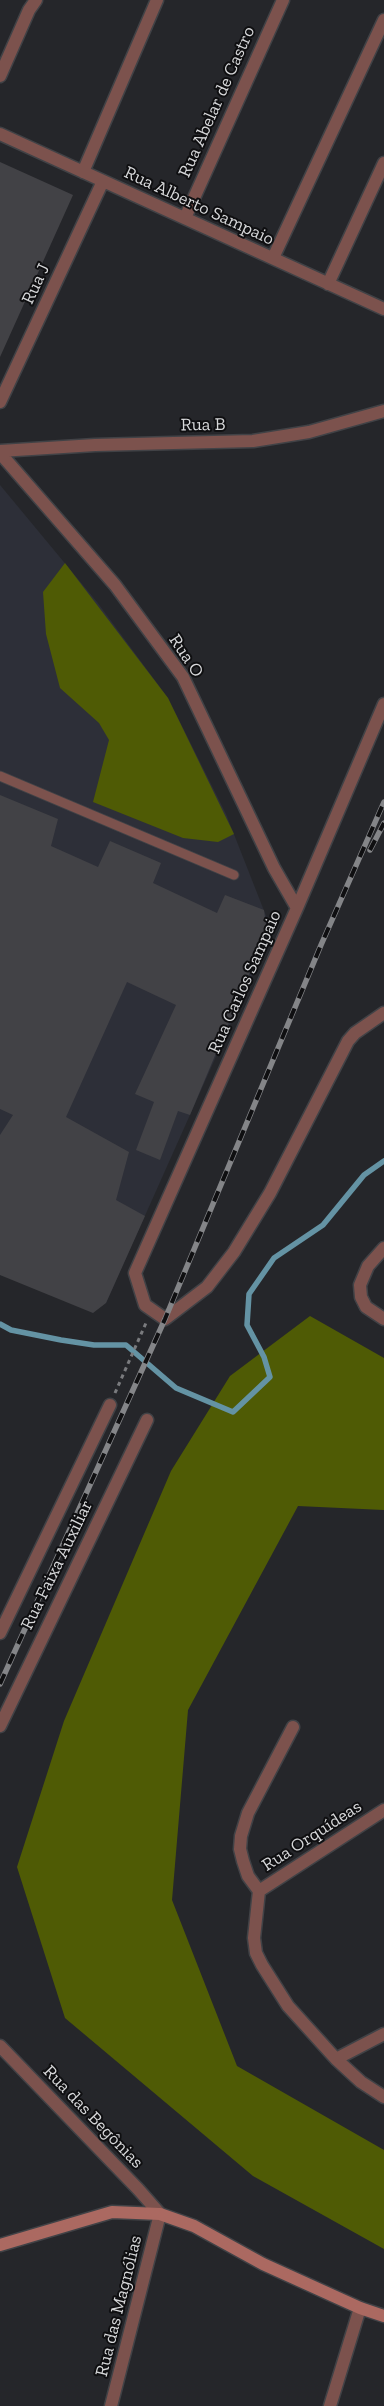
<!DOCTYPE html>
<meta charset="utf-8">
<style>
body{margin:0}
canvas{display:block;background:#25262a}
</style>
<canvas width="384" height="2406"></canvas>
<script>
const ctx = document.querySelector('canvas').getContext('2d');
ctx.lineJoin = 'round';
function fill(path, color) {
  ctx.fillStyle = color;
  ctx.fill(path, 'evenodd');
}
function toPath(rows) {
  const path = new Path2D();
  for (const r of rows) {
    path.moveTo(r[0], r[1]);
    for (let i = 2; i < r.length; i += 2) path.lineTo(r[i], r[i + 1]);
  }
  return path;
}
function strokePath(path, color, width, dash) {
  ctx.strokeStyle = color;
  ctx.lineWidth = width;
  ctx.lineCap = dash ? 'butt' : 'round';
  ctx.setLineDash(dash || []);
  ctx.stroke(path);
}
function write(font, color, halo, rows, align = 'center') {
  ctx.font = font + ' "Zilla Slab",serif';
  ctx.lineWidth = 4;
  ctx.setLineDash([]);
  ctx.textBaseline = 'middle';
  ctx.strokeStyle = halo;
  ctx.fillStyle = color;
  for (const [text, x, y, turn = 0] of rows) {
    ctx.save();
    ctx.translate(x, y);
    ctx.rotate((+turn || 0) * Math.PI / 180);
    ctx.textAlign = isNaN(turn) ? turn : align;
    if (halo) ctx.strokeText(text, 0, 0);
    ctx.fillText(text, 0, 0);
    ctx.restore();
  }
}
fill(toPath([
 [0,485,97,602,168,698,226,814,272,931,106,1303,0,1275]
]), '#2d2f38');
fill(toPath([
 [65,563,168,698,234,834,218,842,183,838,93,802,109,740,99,723,60,688,46,634,43,592],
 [310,1316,384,1358,384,1510,298,1506,188,1710,172,1900,237,2066,384,2150,384,2249,253,2176,65,2018,17,1867,64,1721,171,1471,230,1376]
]), '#4f5b05');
strokePath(toPath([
 [0,1324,11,1330,61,1340,94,1345,126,1345,176,1388,233,1412,270,1377,264,1357,247,1325,249,1294,274,1258,323,1225,364,1175,384,1161]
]), '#6493a4', 5.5);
fill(toPath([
 [0,162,73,195,0,357],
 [0,795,58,819,51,846,98,867,110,841,161,863,153,883,217,913,225,895,264,910,267,932,190,1115,178,1111,160,1160,136,1150,154,1102,135,1094,176,1005,127,982,66,1117,129,1152,116,1200,145,1216,106,1303,93,1313,0,1275,0,1135,13,1115,0,1109]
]), '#424246');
const lane = toPath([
 [0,776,234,875]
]);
const street = toPath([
 [0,76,29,10,36,0],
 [0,134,384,309],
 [83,172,157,0],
 [185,218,283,0],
 [273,258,384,20],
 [328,284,384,163],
 [0,402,103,181],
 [0,451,95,445,253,441,309,432,384,411],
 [0,453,115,585,183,677,274,868,297,908],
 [384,704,297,908,135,1273,145,1305,165,1319,207,1287,234,1252,270,1193,348,1041,355,1033,384,1013],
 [384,1248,368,1266,360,1285,361,1297,366,1307,384,1319],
 [0,1633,110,1405],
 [0,1726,147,1420],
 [259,1891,254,1938,256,1953,262,1965,288,2006,336,2059,361,2082,384,2097],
 [259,1891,248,1876,243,1861,240,1849,241,1836,248,1813,293,1727],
 [259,1891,384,1810],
 [0,2046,138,2189,160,2214,111,2406],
 [336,2059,384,2034],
 [330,2406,360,2308]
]);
const secondary = toPath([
 [0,2245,112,2212,160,2214,194,2226,263,2264,360,2308,384,2316]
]);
strokePath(lane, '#414246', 11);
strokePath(street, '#414246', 15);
strokePath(secondary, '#414246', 15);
strokePath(toPath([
 [115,1393,146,1323]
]), '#7a7b7e', 3, [4, 4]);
strokePath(lane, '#7c524d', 9);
strokePath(street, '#7c524d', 12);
strokePath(secondary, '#ab6961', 12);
const rail = toPath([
 [370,850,384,823],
 [0,1684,165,1319,321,945,384,802]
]);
strokePath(rail, '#848588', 5.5);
strokePath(rail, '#0f0f11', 4, [11]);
write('18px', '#d7d8da', '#0f0f11', [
 ["Rua Abelar de Castro",217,102,-66],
 ["Rua Alberto Sampaio",199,206,25],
 ["Rua J",36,284,-65],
 ["Rua B",203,425,-1],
 ["Rua O",186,656,56],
 ["Rua Carlos Sampaio",245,982,-66],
 ["Rua Faixa Auxiliar",57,1565,-64],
 ["Rua Orquídeas",312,1836,-33],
 ["Rua das Begônias",93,2117,46],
 ["Rua das Magnólias",119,2306,-76]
]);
</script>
